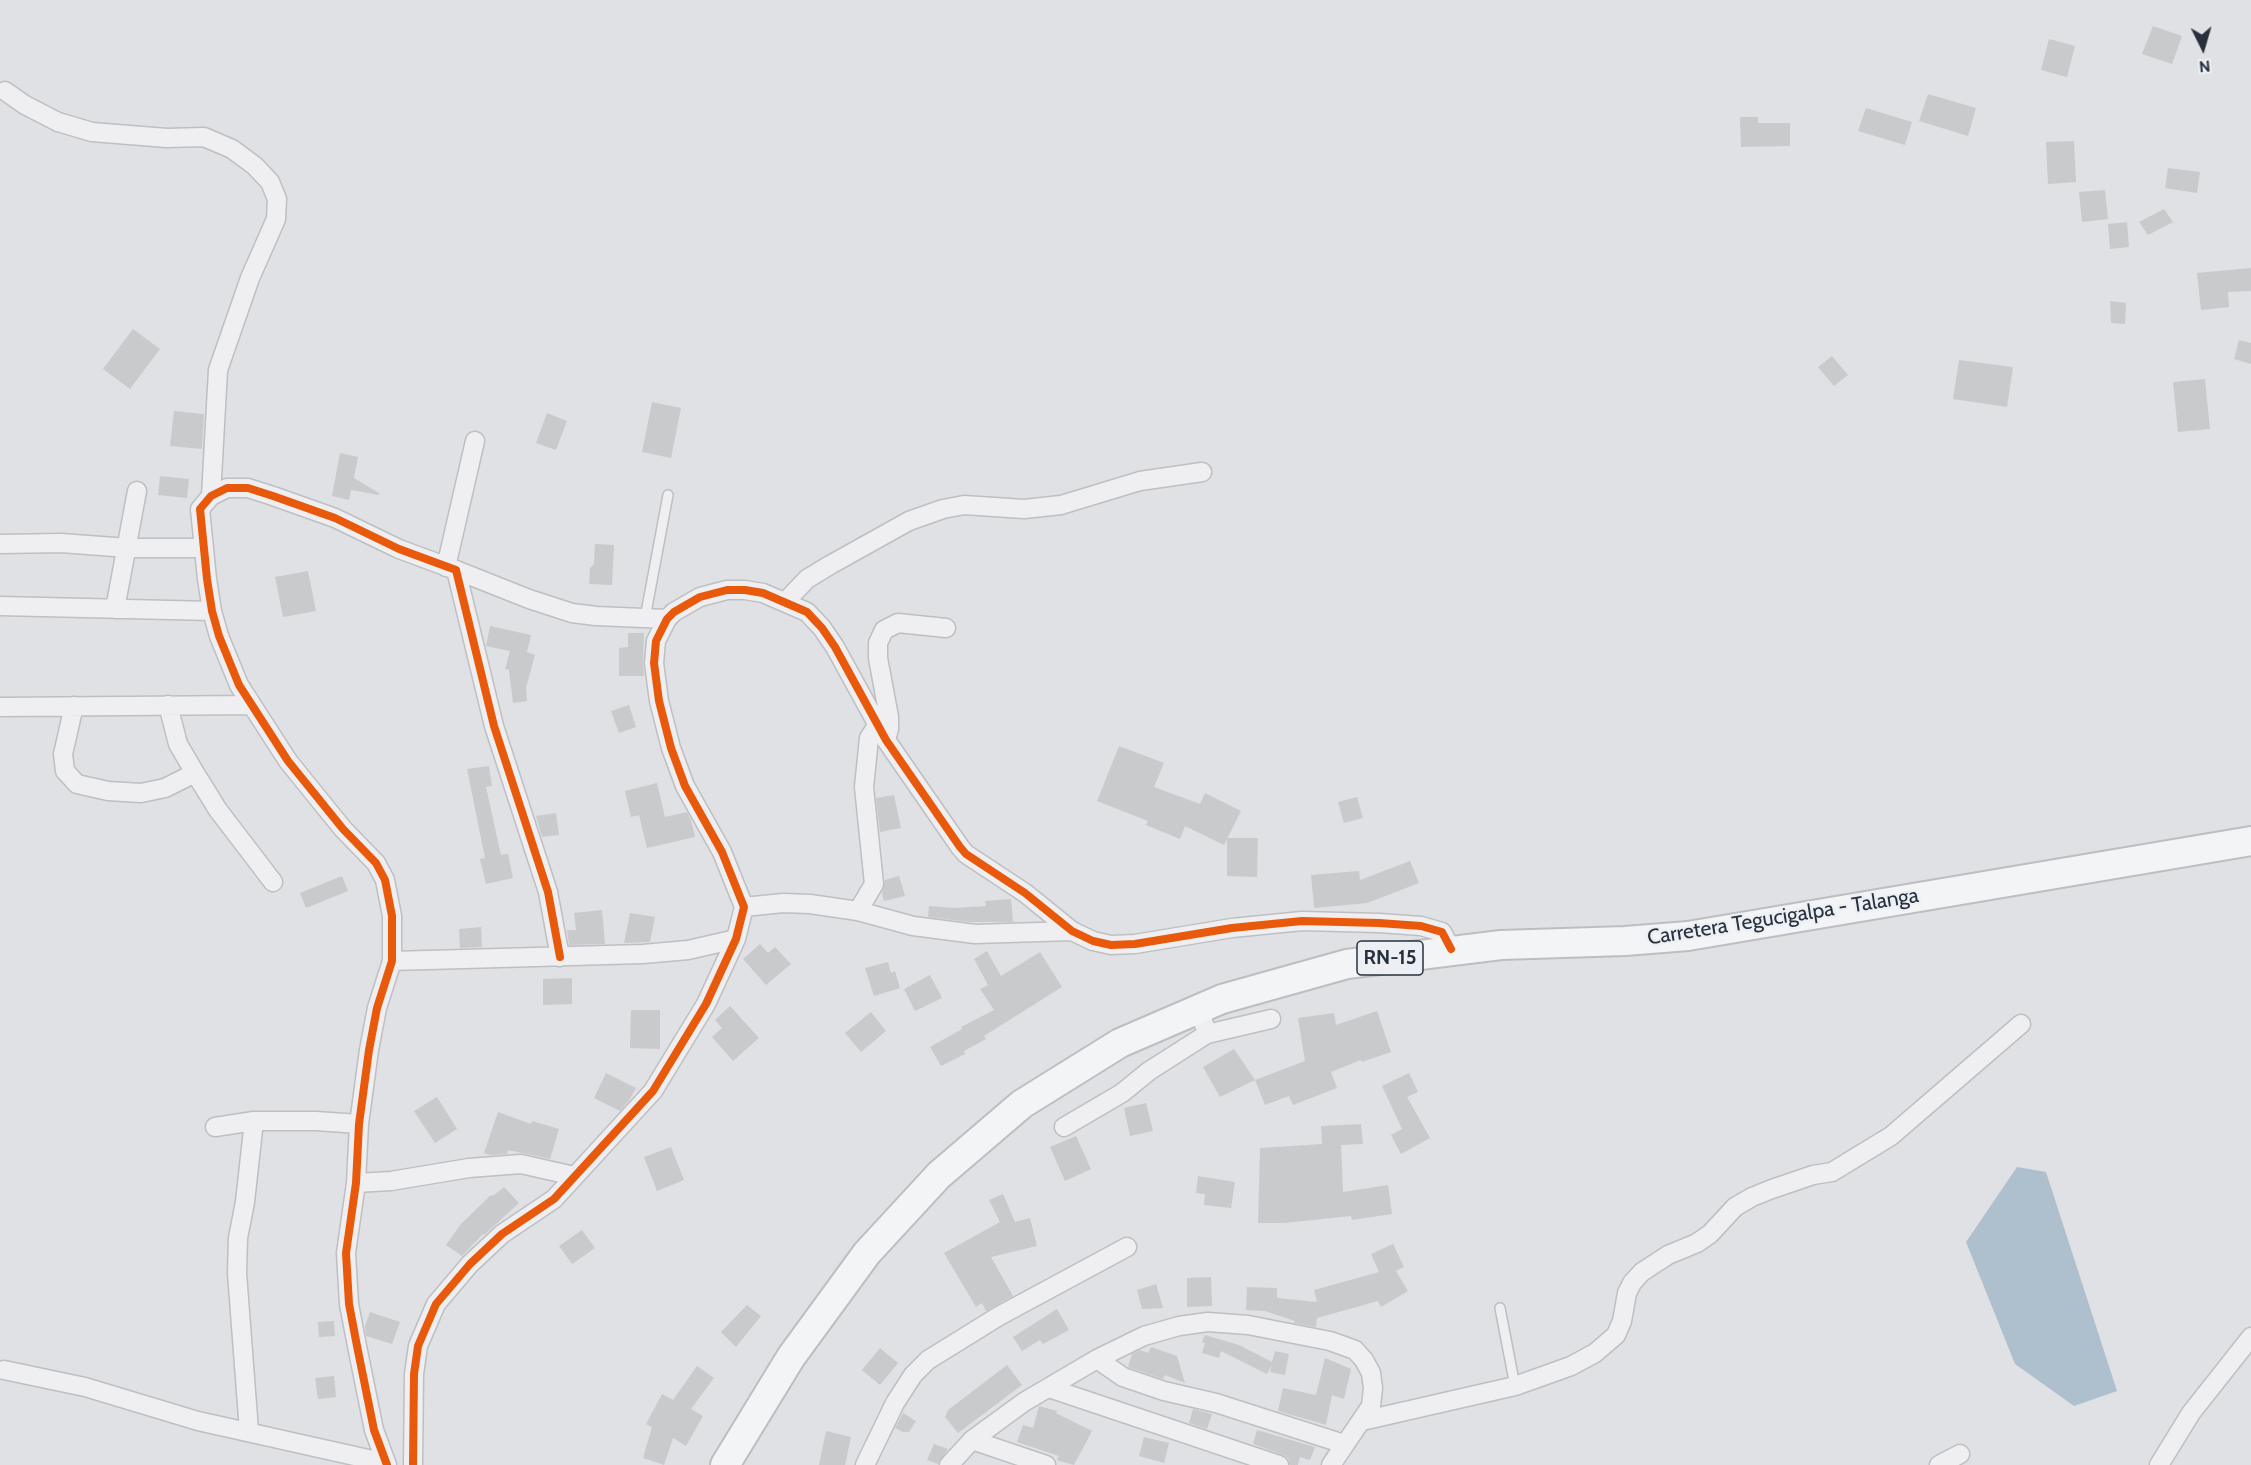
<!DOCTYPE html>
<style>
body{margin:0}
#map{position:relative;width:2251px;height:1465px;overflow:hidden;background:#dfe1e4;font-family:Cabin,sans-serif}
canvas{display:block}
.north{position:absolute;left:2173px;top:18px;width:60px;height:60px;-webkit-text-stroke:4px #ecf0f4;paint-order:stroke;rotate:175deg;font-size:16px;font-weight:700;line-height:24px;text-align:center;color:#27303c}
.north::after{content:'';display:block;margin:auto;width:21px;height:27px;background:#27303c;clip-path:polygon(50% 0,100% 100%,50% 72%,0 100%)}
</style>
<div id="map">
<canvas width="2251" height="1465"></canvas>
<div class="north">N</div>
</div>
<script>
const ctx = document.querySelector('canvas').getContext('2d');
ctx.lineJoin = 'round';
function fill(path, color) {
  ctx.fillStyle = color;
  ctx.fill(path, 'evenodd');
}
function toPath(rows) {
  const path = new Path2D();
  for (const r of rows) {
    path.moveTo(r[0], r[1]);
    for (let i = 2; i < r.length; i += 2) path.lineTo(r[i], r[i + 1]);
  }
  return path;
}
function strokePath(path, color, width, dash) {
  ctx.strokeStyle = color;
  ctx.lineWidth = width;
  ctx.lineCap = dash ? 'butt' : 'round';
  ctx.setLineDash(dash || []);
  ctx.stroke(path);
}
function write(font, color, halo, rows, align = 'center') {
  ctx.font = font + ' Cabin,sans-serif';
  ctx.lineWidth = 4.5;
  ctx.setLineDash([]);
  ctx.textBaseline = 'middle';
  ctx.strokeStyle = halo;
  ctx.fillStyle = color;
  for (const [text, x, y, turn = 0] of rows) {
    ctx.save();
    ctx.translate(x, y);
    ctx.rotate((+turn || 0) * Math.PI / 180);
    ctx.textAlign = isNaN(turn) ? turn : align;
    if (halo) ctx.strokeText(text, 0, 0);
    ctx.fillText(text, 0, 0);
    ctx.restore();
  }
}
fill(toPath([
 [2017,1167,2046,1172,2117,1391,2074,1406,2015,1364,1966,1242]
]), '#aebfce');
fill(toPath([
 [2153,26,2182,36,2172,64,2142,54],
 [2049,39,2075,46,2067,77,2041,70],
 [1928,94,1976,108,1968,136,1919,121],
 [1866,108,1912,122,1905,145,1858,131],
 [1740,117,1758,117,1758,123,1790,123,1790,146,1741,147],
 [2074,141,2076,182,2048,184,2046,142],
 [2168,168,2200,172,2197,193,2165,188],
 [2105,190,2108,219,2082,222,2079,192],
 [2164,209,2173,222,2148,235,2139,222],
 [2127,222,2129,247,2110,249,2108,224],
 [2251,268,2251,291,2228,292,2229,307,2201,310,2197,273],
 [2110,301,2126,303,2125,324,2111,323],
 [133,329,160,349,130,389,103,369],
 [2239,340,2251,343,2251,364,2234,359],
 [1832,356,1848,375,1834,386,1818,367],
 [1959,360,2013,367,2007,407,1953,399],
 [2205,379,2210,429,2178,432,2173,382],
 [652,402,681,408,671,458,642,452],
 [174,411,204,414,202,449,170,446],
 [547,413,567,421,556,450,536,443],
 [340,453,358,457,354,478,379,493,379,495,351,490,349,500,332,496],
 [160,476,189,479,187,498,158,495],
 [595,544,614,545,612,585,589,584,590,568,594,564],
 [308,571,316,611,283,617,275,577],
 [490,626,531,635,527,652,535,655,526,688,527,701,513,703,509,670,505,669,510,651,486,646],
 [628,633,644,633,643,662,644,676,619,676,619,648,628,647],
 [629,705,636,727,619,733,611,711],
 [1119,746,1164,763,1154,787,1200,804,1205,793,1241,811,1224,845,1185,826,1180,839,1146,825,1148,821,1097,801],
 [489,766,492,786,486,787,501,855,508,854,513,878,486,884,480,859,485,858,467,769],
 [657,783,665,817,687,812,691,820,695,837,647,848,639,815,631,817,625,791],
 [894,795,901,828,880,832,876,798],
 [1357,797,1363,818,1344,823,1338,802],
 [556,813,559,835,542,837,536,816],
 [1227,838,1258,838,1257,877,1227,876],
 [1410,861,1419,883,1367,903,1314,908,1311,875,1359,871,1360,880],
 [342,876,348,891,306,908,300,893],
 [899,876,905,896,884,901,882,893,885,880],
 [1011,899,1013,922,970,922,928,917,929,906,954,908,986,906,985,901],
 [602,910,605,944,569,945,567,930,576,930,574,913],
 [630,913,655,917,650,942,624,943],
 [481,927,482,947,460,948,459,929],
 [760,944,768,953,775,947,791,964,766,985,743,959],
 [987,951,1001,976,1040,952,1062,987,984,1036,986,1039,964,1051,965,1054,941,1066,930,1047,962,1029,961,1027,994,1010,980,989,988,985,974,959],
 [888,962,891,973,895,971,900,988,874,996,865,968],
 [930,975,942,998,915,1011,904,989],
 [572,978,572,1004,543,1005,543,979],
 [730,1006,759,1038,733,1061,712,1037,722,1028,715,1020],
 [631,1010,660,1010,660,1049,630,1048],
 [1377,1011,1391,1052,1362,1062,1361,1060,1331,1072,1337,1088,1293,1105,1289,1096,1265,1105,1255,1080,1305,1061,1298,1018,1334,1013,1336,1025],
 [871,1012,886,1031,861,1052,845,1033],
 [1234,1049,1255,1080,1220,1097,1203,1067],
 [606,1073,636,1088,630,1099,620,1111,594,1098],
 [1409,1073,1418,1092,1407,1097,1430,1138,1401,1154,1391,1135,1402,1129,1382,1086],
 [437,1097,457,1129,435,1143,414,1111],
 [1146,1103,1153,1131,1130,1136,1124,1108],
 [498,1112,531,1124,532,1121,559,1129,550,1159,508,1150,507,1154,490,1155,484,1153],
 [1361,1124,1363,1144,1341,1145,1343,1192,1388,1185,1392,1214,1352,1220,1351,1216,1284,1223,1258,1223,1260,1148,1322,1144,1321,1126],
 [1076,1136,1091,1169,1065,1181,1050,1147],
 [671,1147,684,1180,657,1191,644,1157],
 [1198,1176,1235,1182,1231,1208,1204,1205,1205,1194,1196,1193],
 [504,1187,519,1203,484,1235,483,1234,462,1256,446,1245,461,1224,491,1195,493,1196],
 [1003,1194,1015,1222,1030,1218,1037,1246,991,1257,1013,1296,986,1311,982,1303,976,1307,944,1253,1000,1222,989,1200],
 [582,1230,595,1248,572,1264,559,1246],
 [1393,1244,1404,1267,1396,1271,1408,1291,1381,1307,1378,1301,1317,1318,1316,1327,1294,1323,1295,1321,1265,1311,1246,1310,1247,1287,1277,1288,1277,1298,1317,1302,1314,1290,1379,1272,1371,1254],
 [1211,1277,1212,1306,1187,1307,1187,1278],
 [1156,1284,1163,1308,1142,1309,1137,1290],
 [747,1305,761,1316,736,1347,721,1332],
 [1057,1309,1069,1330,1043,1344,1040,1340,1022,1351,1013,1337],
 [370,1312,400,1322,392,1344,366,1336,365,1326],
 [334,1321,335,1336,319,1337,318,1322],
 [1205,1335,1239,1345,1272,1362,1275,1351,1289,1354,1285,1375,1270,1372,1272,1364,1267,1374,1221,1351,1219,1358,1202,1353,1205,1343,1202,1342],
 [1151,1347,1177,1356,1185,1383,1165,1375,1163,1379,1128,1367,1132,1354,1140,1350,1148,1353],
 [880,1348,898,1363,880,1385,862,1370],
 [1325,1358,1351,1369,1344,1399,1332,1395,1326,1425,1278,1411,1283,1388,1316,1395],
 [1007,1365,1022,1385,958,1433,945,1417,948,1410],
 [697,1366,714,1378,691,1409,703,1416,686,1446,673,1438,664,1465,643,1458,652,1427,646,1424,662,1394,673,1400],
 [334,1376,336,1397,318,1399,315,1378],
 [1039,1406,1057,1411,1056,1413,1092,1431,1074,1465,1057,1460,1059,1456,1017,1442,1023,1425,1033,1428],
 [1193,1409,1212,1414,1207,1429,1189,1423],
 [903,1413,916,1421,909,1432,903,1432,895,1428],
 [1257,1430,1315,1447,1310,1460,1300,1457,1298,1465,1290,1465,1288,1458,1283,1455,1253,1444],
 [826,1431,851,1437,845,1465,819,1465],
 [1144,1437,1169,1443,1164,1463,1139,1456],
 [934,1444,948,1449,938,1464,927,1460]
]), '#c8cacc');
const lane = toPath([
 [645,618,668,495],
 [1500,1308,1515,1386]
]);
const street = toPath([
 [5,91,25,105,58,122,92,132,167,138,204,137,232,149,255,166,270,182,277,199,276,219,250,278,218,370,211,496],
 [0,544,61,543,128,548,203,548],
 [446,567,475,441],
 [456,570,529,599,572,613,596,616,667,619],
 [785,602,807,579,830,565,909,521,943,509,964,505,1024,509,1061,505,1140,481,1202,472],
 [0,606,212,611],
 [115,609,137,491],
 [168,705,178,744,195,773,218,810,273,882],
 [74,706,63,754,65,771,77,784,108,791,141,793,165,788,195,773],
 [0,707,251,705],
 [886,740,889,729,889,717,878,658,878,643,884,630,898,623,946,628],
 [744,907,783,903,810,904,858,911,913,926,975,934,1072,931],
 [858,911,874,884,864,787,869,738,878,724],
 [392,961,643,954,688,950,736,939],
 [1207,1034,1271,1019],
 [215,1127,254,1121,316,1121,359,1124],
 [1064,1127,1122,1093,1149,1071,1207,1034,1199,1008],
 [356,1183,391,1181,469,1168,521,1164,574,1176],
 [1097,1359,1123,1377,1164,1391,1216,1403,1344,1444],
 [4,1370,85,1387,198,1421,386,1463],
 [1049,1388,1279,1465],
 [1362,1421,1515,1386,1571,1366,1595,1353,1616,1335,1622,1321,1627,1293,1632,1283,1642,1272,1668,1255,1697,1243,1710,1234,1735,1207,1752,1197,1772,1189,1813,1175,1832,1172,1891,1136,2021,1024],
 [249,1431,237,1273,238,1238,245,1202,254,1121],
 [972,1440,1046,1465],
 [387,1465,374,1430,357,1346,349,1304,346,1253,356,1183,359,1124,369,1050,377,1008,392,961,392,916,385,880,376,863,343,829,288,761,239,685,219,636,212,611,207,579,200,509,211,496,227,488,248,488,273,496,335,518,399,549,456,570,494,726,548,892,560,957],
 [413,1465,414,1374,418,1346,436,1304,470,1264,502,1234,554,1199,653,1091,706,1004,736,939,744,907,722,852,685,786,671,748,659,701,654,663,656,641,667,619,674,612,700,597,727,590,745,590,763,593,807,612,822,628,835,647,886,740,960,847,966,854,1025,893,1072,931,1093,941,1111,945,1135,944,1232,928,1302,921,1379,923,1421,926,1442,932,1451,949],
 [865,1465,895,1403,913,1375,928,1360,999,1316,1127,1247],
 [949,1465,972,1440,1024,1402,1097,1359,1144,1336,1179,1326,1208,1322,1248,1325,1330,1341,1355,1350,1364,1360,1371,1373,1373,1388,1371,1406,1331,1465],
 [1939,1465,1960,1454],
 [2159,1465,2191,1413,2251,1337]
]);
const primary = toPath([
 [725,1465,791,1357,867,1253,939,1175,1022,1104,1120,1043,1222,999,1347,964,1501,945,1625,941,1688,936,2251,841]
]);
strokePath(lane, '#bdbfc2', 12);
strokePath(street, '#bdbfc2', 21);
strokePath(primary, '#bcbec1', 32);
strokePath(lane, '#efeff1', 9);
strokePath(street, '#efeff1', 18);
strokePath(primary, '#f3f4f5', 28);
strokePath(toPath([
 [387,1465,374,1430,357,1346,349,1304,346,1253,356,1183,359,1124,369,1050,377,1008,392,961,392,916,385,880,376,863,343,829,288,761,239,685,219,636,212,611,207,579,200,509,211,496,227,488,248,488,273,496,335,518,399,549,456,570,494,726,548,892,560,957],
 [413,1465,414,1374,418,1346,436,1304,470,1264,502,1234,554,1199,653,1091,706,1004,736,939,744,907,722,852,685,786,671,748,659,701,654,663,656,641,667,619,674,612,700,597,727,590,745,590,763,593,807,612,822,628,835,647,886,740,960,847,966,854,1025,893,1072,931,1093,941,1111,945,1135,944,1232,928,1302,921,1379,923,1421,926,1442,932,1451,949]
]), '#e8590c', 8);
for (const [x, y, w] of [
 [1390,958,66]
]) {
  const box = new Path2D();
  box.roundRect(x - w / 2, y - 17, w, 34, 4.5);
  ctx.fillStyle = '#ecf0f4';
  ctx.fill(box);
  strokePath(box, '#27303c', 1.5);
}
write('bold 20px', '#27303c', null, [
 ["RN-15",1390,958]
]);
write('21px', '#27303c', '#ecf0f4', [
 ["Carretera Tegucigalpa - Talanga",1783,917,-9]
]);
</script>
